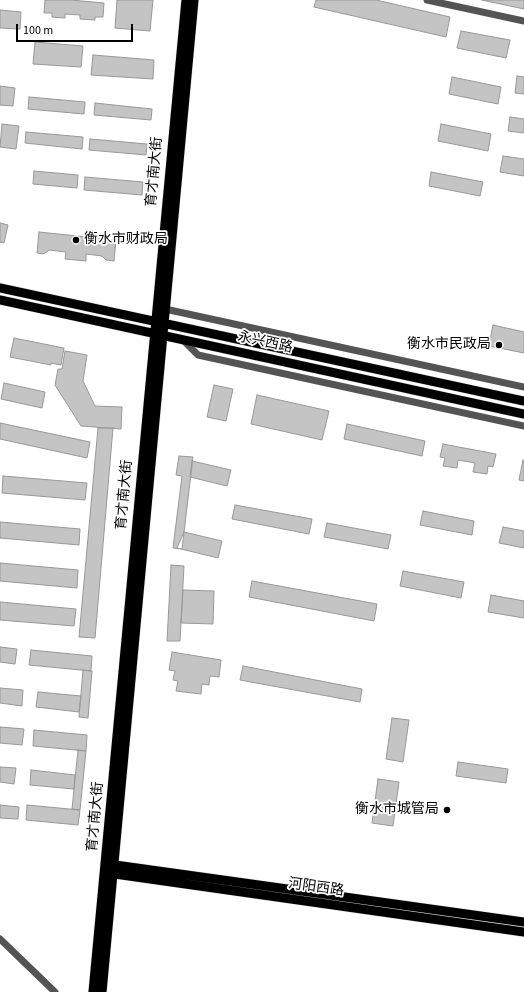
<!DOCTYPE html>
<meta charset="utf-8">
<style>
body{margin:0}
#map{position:relative;width:524px;height:992px;overflow:hidden;background:#fff;font-family:"Source Sans 3",sans-serif}
canvas{display:block}
.scale{position:absolute;left:16px;top:24px;width:117px;height:18px;box-sizing:border-box;border:2px solid #000;border-top:0;padding-left:5px;font-size:12px;line-height:14px;white-space:nowrap;color:#000;-webkit-text-stroke:3px #fff;paint-order:stroke}
</style>
<div id="map">
<canvas width="524" height="992"></canvas>
<div class="scale">100 m</div>
</div>
<script>
const ctx = document.querySelector('canvas').getContext('2d');
ctx.lineJoin = 'round';
function fill(path, color) {
  ctx.fillStyle = color;
  ctx.fill(path, 'evenodd');
}
function toPath(rows) {
  const path = new Path2D();
  for (const r of rows) {
    path.moveTo(r[0], r[1]);
    for (let i = 2; i < r.length; i += 2) path.lineTo(r[i], r[i + 1]);
  }
  return path;
}
function strokePath(path, color, width, dash) {
  ctx.strokeStyle = color;
  ctx.lineWidth = width;
  ctx.lineCap = dash ? 'butt' : 'round';
  ctx.setLineDash(dash || []);
  ctx.stroke(path);
}
function write(font, color, halo, rows, align = 'center') {
  ctx.font = font + ' "Source Sans 3","Noto Sans SC",sans-serif';
  ctx.lineWidth = 3.5;
  ctx.setLineDash([]);
  ctx.textBaseline = 'middle';
  ctx.strokeStyle = halo;
  ctx.fillStyle = color;
  for (const [text, x, y, turn = 0] of rows) {
    ctx.save();
    ctx.translate(x, y);
    ctx.rotate((+turn || 0) * Math.PI / 180);
    ctx.textAlign = isNaN(turn) ? turn : align;
    if (halo) ctx.strokeText(text, 0, 0);
    ctx.fillText(text, 0, 0);
    ctx.restore();
  }
}
const building = toPath([
 [45,0,71,0,104,3,103,17,95,17,95,20,80,19,80,15,65,14,65,18,52,17,52,13,44,13,45,0],
 [117,0,153,0,150,31,115,28,117,0],
 [316,0,376,0,450,17,446,37,314,7,316,0],
 [482,0,524,0,524,9,482,0],
 [0,10,21,12,20,29,0,28,0,10],
 [461,31,510,40,506,58,457,48,461,31],
 [35,42,83,46,81,67,33,64,35,42],
 [93,55,154,60,153,79,91,75,93,55],
 [517,76,524,77,524,94,515,93,517,76],
 [452,77,501,87,498,104,449,94,452,77],
 [0,86,15,88,13,106,0,105,0,86],
 [29,97,85,102,84,114,28,109,29,97],
 [95,103,152,109,151,120,94,115,95,103],
 [510,117,524,119,524,133,508,131,510,117],
 [2,124,19,126,16,149,0,147,2,124],
 [441,124,491,134,488,151,438,141,441,124],
 [26,132,83,137,82,149,25,143,26,132],
 [90,139,147,144,146,155,89,150,90,139],
 [503,156,524,159,524,176,500,172,503,156],
 [34,171,78,175,77,188,33,184,34,171],
 [431,172,483,182,480,196,429,186,431,172],
 [85,177,143,182,142,195,84,190,85,177],
 [0,223,8,225,4,243,0,242,0,223],
 [39,232,116,240,114,261,106,260,102,256,86,254,86,261,65,259,66,252,49,250,47,252,43,254,37,253,39,232],
 [493,325,524,332,524,353,489,346,493,325],
 [14,338,64,348,61,365,51,363,51,365,10,357,14,338],
 [65,351,87,355,83,381,95,406,122,407,121,429,81,426,55,385,58,369,62,369,65,351],
 [4,383,45,392,42,408,1,399,4,383],
 [214,385,233,389,226,421,207,417,214,385],
 [257,395,329,411,322,440,251,424,257,395],
 [0,423,90,442,87,458,0,439,0,423],
 [347,424,425,441,422,456,344,439,347,424],
 [98,428,113,428,95,638,79,637,98,428],
 [443,444,496,454,493,467,488,466,487,474,473,472,475,463,458,460,457,468,443,466,445,458,440,457,443,444],
 [179,456,193,457,182,549,173,548,182,476,176,475,179,456],
 [523,460,524,461,524,481,519,480,523,460],
 [192,461,231,470,227,486,190,477,192,461],
 [3,476,87,483,85,500,2,493,3,476],
 [235,505,312,519,309,534,232,519,235,505],
 [423,511,474,521,472,535,420,525,423,511],
 [0,522,80,529,79,545,0,538,0,522],
 [327,523,391,535,388,549,324,537,327,523],
 [503,527,524,531,524,548,499,543,503,527],
 [184,532,222,541,218,558,177,548,184,532],
 [0,563,78,570,77,588,0,581,0,563],
 [171,565,184,566,180,641,167,641,171,565],
 [403,571,464,582,461,598,400,586,403,571],
 [252,581,377,604,374,621,249,597,252,581],
 [183,590,214,591,213,624,181,623,183,590],
 [491,595,524,601,524,618,488,612,491,595],
 [0,602,76,609,74,626,0,620,0,602],
 [0,647,17,649,15,664,0,662,0,647],
 [31,650,92,656,91,671,29,665,31,650],
 [172,652,221,660,219,677,210,676,209,685,202,684,201,694,176,691,178,681,173,680,175,671,169,670,172,652],
 [243,666,362,689,360,702,240,680,243,666],
 [83,670,92,671,88,718,79,717,83,670],
 [0,688,23,690,22,706,0,703,0,688],
 [38,692,81,696,79,712,36,707,38,692],
 [392,718,409,720,403,762,386,759,392,718],
 [0,727,24,729,22,745,0,743,0,727],
 [34,730,87,735,86,751,33,746,34,730],
 [78,750,86,751,80,810,72,809,78,750],
 [458,762,508,769,506,783,456,776,458,762],
 [0,767,16,768,14,784,0,782,0,767],
 [31,770,75,775,74,789,30,785,31,770],
 [378,779,399,782,393,826,372,823,378,779],
 [0,805,19,807,18,819,0,818,0,805],
 [27,805,80,810,78,825,26,820,27,805]
]);
fill(building, '#c4c4c4');
strokePath(building, '#989898', 1);
const major = toPath([
 [0,288,524,401],
 [0,300,524,414],
 [108,864,524,922],
 [108,873,524,932],
 [93,992,186,0],
 [102,992,194,0]
]);
strokePath(major, '#dbdbdb', 10);
strokePath(toPath([
 [427,0,524,21],
 [165,309,524,387],
 [183,340,198,355,524,426],
 [0,939,55,992]
]), '#545454', 7);
strokePath(major, '#000', 9);
for (const [x, y, r, color] of [
 [76,240,4,"#000"],
 [499,345,4,"#000"],
 [447,810,4,"#000"]
]) {
  const dot = new Path2D();
  dot.arc(x, y, r, 0, 2 * Math.PI);
  ctx.fillStyle = color;
  ctx.fill(dot);
  strokePath(dot, '#fff', 1.5);
}
write('14px', '#000', '#fff', [
 ["育才南大街",155,172,-85],
 ["永兴西路",265,343,12],
 ["育才南大街",125,495,-85],
 ["育才南大街",96,817,-85],
 ["河阳西路",316,888,8]
]);
write('14px', '#000', '#fff', [
 ["衡水市财政局",84,240,"left"],
 ["衡水市民政局",491,345],
 ["衡水市城管局",439,810]
], 'right');
</script>
